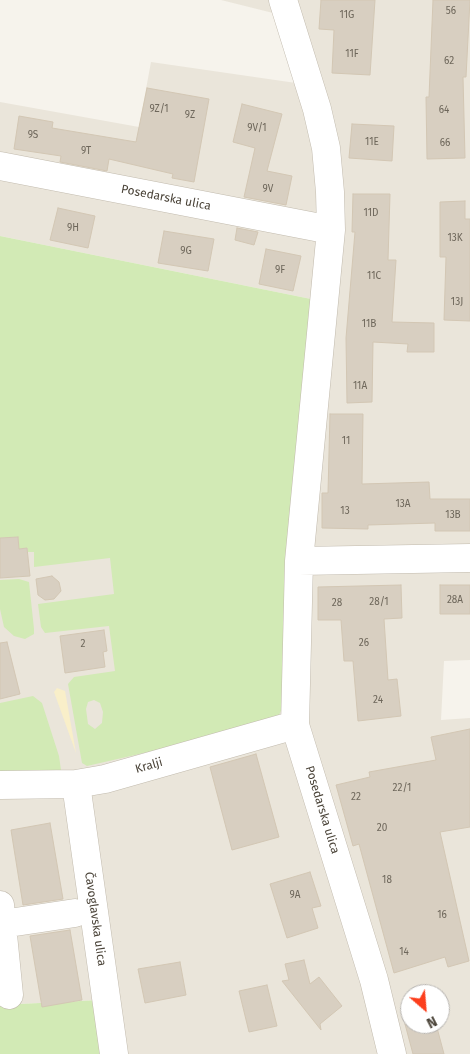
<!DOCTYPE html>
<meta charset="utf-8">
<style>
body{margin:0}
#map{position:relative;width:470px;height:1054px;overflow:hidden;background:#f6f3ec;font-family:"Fira Sans",sans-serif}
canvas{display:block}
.north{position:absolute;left:400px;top:984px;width:50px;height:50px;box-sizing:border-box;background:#fff;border:1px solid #b7b4b0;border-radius:50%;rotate:153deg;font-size:14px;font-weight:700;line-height:20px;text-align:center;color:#4b4439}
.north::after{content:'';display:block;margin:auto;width:18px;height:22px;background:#fc3f1d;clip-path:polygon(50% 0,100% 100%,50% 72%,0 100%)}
</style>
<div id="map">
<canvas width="470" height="1054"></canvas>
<div class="north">N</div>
</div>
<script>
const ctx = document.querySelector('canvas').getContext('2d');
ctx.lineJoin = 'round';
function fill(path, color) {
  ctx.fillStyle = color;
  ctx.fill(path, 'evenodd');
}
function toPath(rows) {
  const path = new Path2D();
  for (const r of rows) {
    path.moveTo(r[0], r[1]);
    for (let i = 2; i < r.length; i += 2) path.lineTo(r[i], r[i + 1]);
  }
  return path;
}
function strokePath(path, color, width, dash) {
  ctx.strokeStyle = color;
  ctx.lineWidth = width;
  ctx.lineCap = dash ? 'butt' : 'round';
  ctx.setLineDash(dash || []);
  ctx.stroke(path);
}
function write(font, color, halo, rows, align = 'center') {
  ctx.font = font + ' "Fira Sans",sans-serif';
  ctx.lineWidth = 5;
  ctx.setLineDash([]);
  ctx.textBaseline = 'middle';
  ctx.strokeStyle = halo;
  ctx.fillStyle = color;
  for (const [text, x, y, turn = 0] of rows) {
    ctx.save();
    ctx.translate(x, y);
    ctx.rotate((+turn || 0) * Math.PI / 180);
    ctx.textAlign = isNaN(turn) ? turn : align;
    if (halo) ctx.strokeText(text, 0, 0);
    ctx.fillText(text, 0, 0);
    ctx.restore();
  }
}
fill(toPath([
 [221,0,470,0,470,660,444,661,441,720,470,718,470,1054,121,1054,100,1000,0,1005,0,435,307,332,311,299,0,236,0,102,139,127,151,62,296,83,273,13],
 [410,994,440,994,440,1024,410,1024]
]), '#eae5da');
fill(toPath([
 [0,236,311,299,295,492,287,698,279,715,192,742,87,766,82,763,68,684,74,677,115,671,109,626,45,633,41,627,38,604,114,594,110,558,34,567,34,552,28,552,27,548,19,549,18,537,0,538],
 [94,700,100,703,103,712,102,723,95,729,88,724,86,709,88,702],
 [19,579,29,582,34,629,34,634,25,639,14,636,4,627,0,609,0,580],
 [33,696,42,703,59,756,61,770,59,772,0,776,0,703],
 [100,1000,104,1054,0,1054,0,1005]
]), '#d2eab5');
fill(toPath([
 [57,688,65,691,76,753,54,692]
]), '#f9efc9');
const building = toPath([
 [321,0,375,0,370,75,332,73,334,30,319,29,321,0],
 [433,0,470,0,466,77,463,77,465,158,427,159,426,97,429,97,433,0],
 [147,88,209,99,194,182,172,178,173,174,109,159,107,171,60,162,61,156,14,149,19,116,53,122,52,128,136,142,147,88],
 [242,104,282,114,267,171,292,176,286,205,244,197,255,148,233,142,242,104],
 [352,124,394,126,392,161,349,158,352,124],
 [353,194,390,194,388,260,396,260,392,322,434,323,434,352,407,352,408,344,373,342,372,402,347,403,346,338,355,232,352,232,353,194],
 [465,201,465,219,470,219,470,321,444,320,446,257,440,257,440,202,465,201],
 [58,208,95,216,88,248,50,240,58,208],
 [237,228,258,232,254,245,235,240,237,228],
 [164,231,214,239,208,271,158,263,164,231],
 [266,249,301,256,293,291,259,284,266,249],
 [330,414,363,414,362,484,429,482,430,499,470,499,470,531,435,531,435,523,368,525,368,529,322,528,322,493,328,493,330,414],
 [18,537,19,549,27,548,30,576,0,578,0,538,18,537],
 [52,576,59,582,61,591,54,599,45,600,38,595,36,579,52,576],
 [401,585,402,618,384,619,388,680,397,679,401,716,358,721,353,661,344,661,341,620,318,620,318,587,401,585],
 [440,585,470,585,470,614,440,614,440,585],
 [104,630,107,651,103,652,105,667,65,673,60,636,104,630],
 [7,642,20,694,0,699,0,643,7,642],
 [470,729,470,827,440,832,469,961,448,967,445,957,394,973,359,844,353,846,336,785,370,777,369,772,436,760,431,737,470,729],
 [256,754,279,837,232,850,210,767,256,754],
 [50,823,63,899,23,905,11,830,50,823],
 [310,872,321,906,312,908,318,928,287,938,270,884,310,872],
 [70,930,82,1000,42,1007,30,936,70,930],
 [304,960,310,984,319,977,342,1006,320,1024,321,1030,282,981,289,980,285,964,304,960],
 [180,962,186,995,145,1003,138,969,180,962],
 [267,985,277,1026,249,1032,239,991,267,985],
 [405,1024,436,1024,444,1054,413,1054,405,1024]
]);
fill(building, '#d8cfc1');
strokePath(building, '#d3c7b4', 1);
const minor = toPath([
 [283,0,317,109,326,148,330,192,331,230,299,561,470,558],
 [0,166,331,230],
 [299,561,295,725,374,980,392,1054],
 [76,784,114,1054],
 [0,785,76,784,105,779,295,725],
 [0,905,9,995],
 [2,924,75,913]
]);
strokePath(minor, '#c2bbae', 29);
strokePath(minor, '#fff', 28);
write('10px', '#6e675b', null, [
 ["56",451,11],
 ["11G",347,15],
 ["11F",352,54],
 ["62",449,61],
 ["9Z/1",159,109],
 ["64",444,110],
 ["9Z",190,115],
 ["9V/1",257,128],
 ["9S",33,135],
 ["11E",372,142],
 ["66",445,143],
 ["9T",86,151],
 ["9V",268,189],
 ["11D",371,213],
 ["9H",73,228],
 ["13K",455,238],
 ["9G",186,251],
 ["9F",280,270],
 ["11C",374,276],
 ["13J",457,302],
 ["11B",369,324],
 ["11A",360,386],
 ["11",346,441],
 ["13A",403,504],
 ["13",345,511],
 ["13B",453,515],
 ["28A",455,600],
 ["28/1",379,602],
 ["28",337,603],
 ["26",364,643],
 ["2",83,644],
 ["24",378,700],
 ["22/1",402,788],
 ["22",356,797],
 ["20",382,828],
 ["18",387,880],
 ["9A",295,895],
 ["16",442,915],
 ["14",404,952]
]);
write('12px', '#4b4439', '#fff', [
 ["Posedarska ulica",166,198,11],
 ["Kralji",149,766,-16],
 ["Posedarska ulica",322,810,73],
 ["Čavoglavska ulica",95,919,82]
]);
</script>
